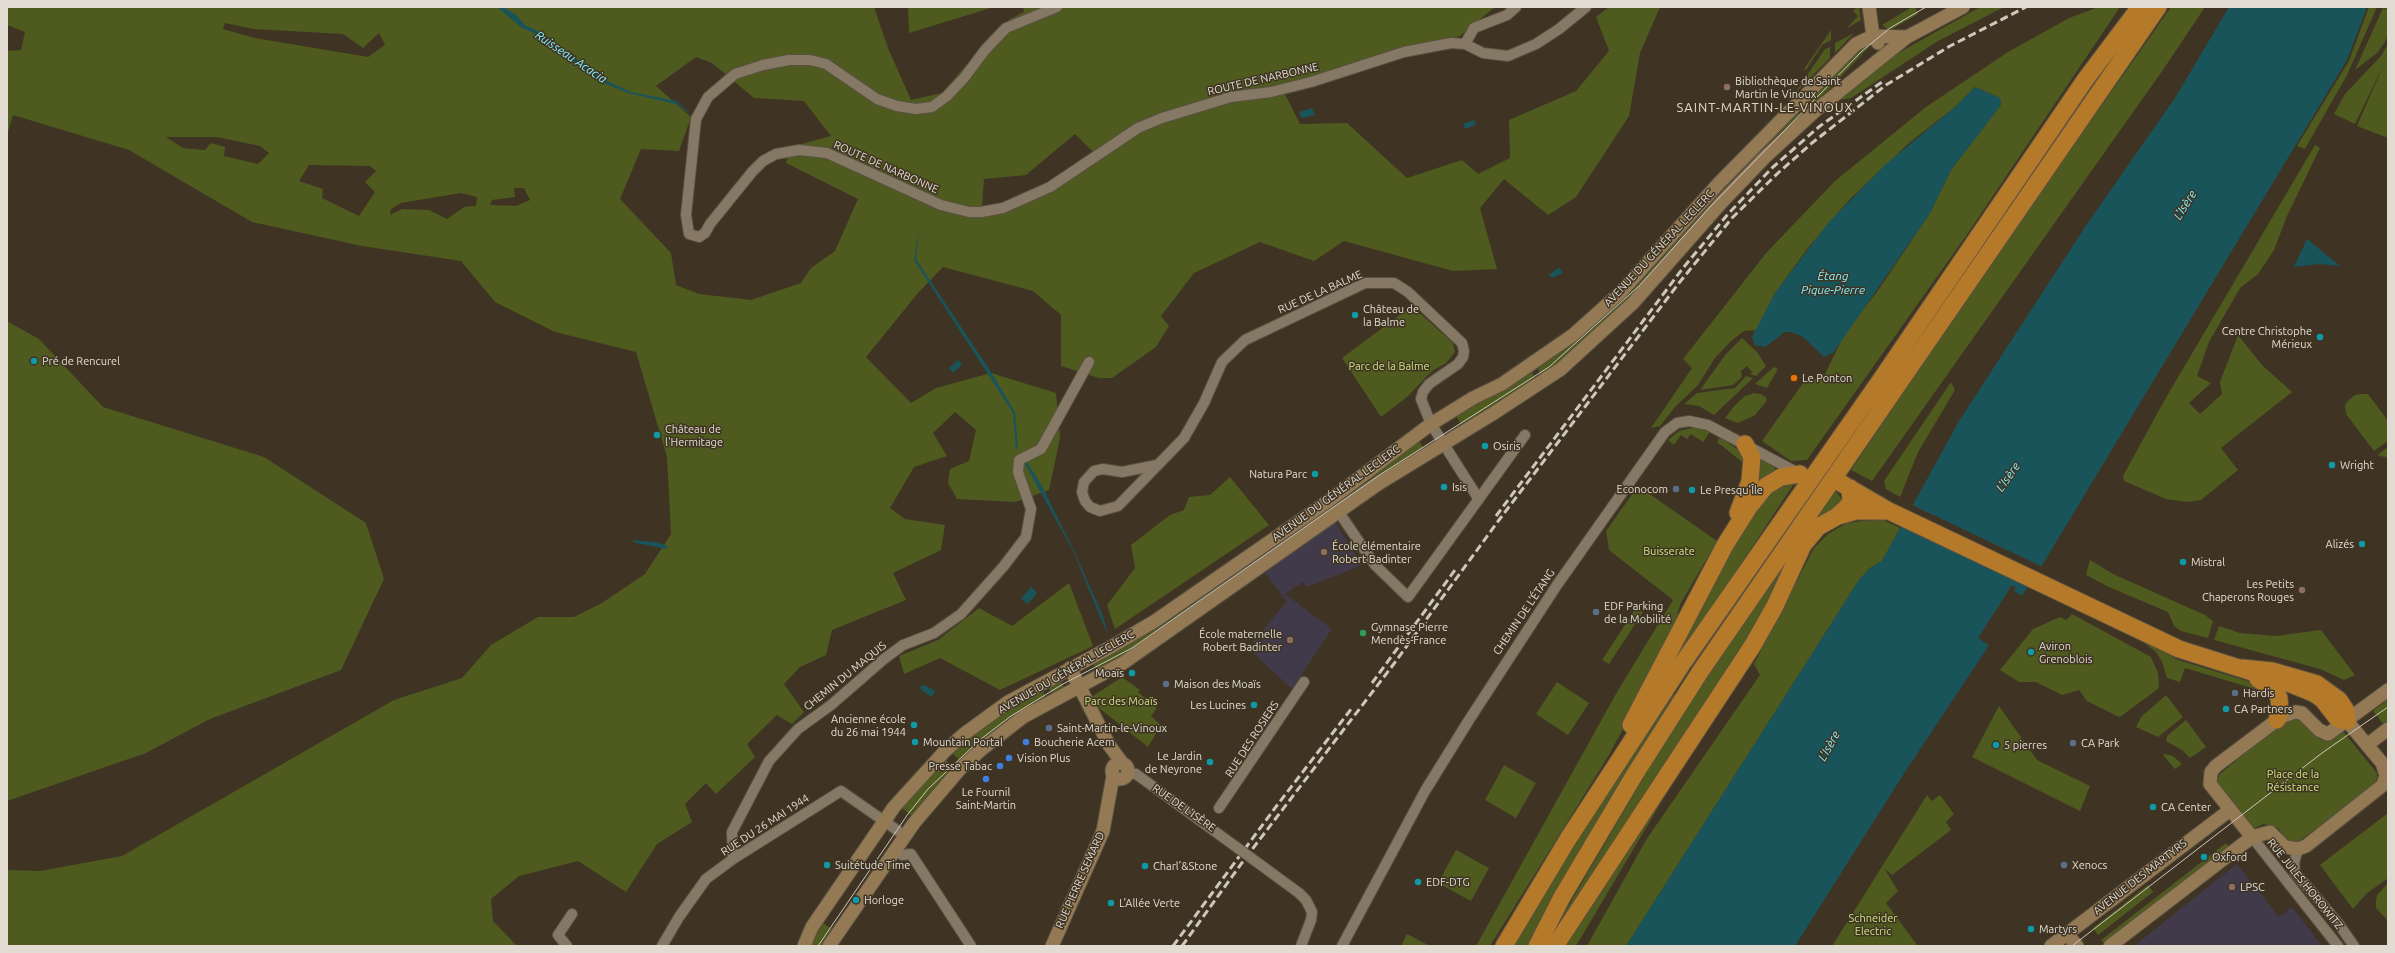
<!DOCTYPE html>
<meta charset="utf-8">
<style>
body{margin:0}
#map{position:relative;width:2395px;height:953px;overflow:hidden;background:#3f3423;font-family:Ubuntu,sans-serif}
canvas{display:block}
.frame{position:absolute;inset:0;border:8px solid #e2dbd1;pointer-events:none}
</style>
<div id="map">
<canvas width="2395" height="953"></canvas>
<div class="frame"></div>
</div>
<script>
const ctx = document.querySelector('canvas').getContext('2d');
ctx.lineJoin = 'round';
function fill(path, color) {
  ctx.fillStyle = color;
  ctx.fill(path, 'evenodd');
}
function toPath(rows) {
  const path = new Path2D();
  for (const r of rows) {
    if (r.length === 3) {
      path.moveTo(r[0] + r[2], r[1]);
      path.arc(r[0], r[1], r[2], 0, 2 * Math.PI);
      continue;
    }
    path.moveTo(r[0], r[1]);
    for (let i = 2; i < r.length; i += 2) path.lineTo(r[i], r[i + 1]);
  }
  return path;
}
function strokePath(path, color, width, dash) {
  ctx.strokeStyle = color;
  ctx.lineWidth = width;
  ctx.lineCap = dash ? 'butt' : 'round';
  ctx.setLineDash(dash || []);
  ctx.stroke(path);
}
function write(font, color, halo, rows, align = 'center') {
  ctx.font = font + ' Ubuntu,sans-serif';
  ctx.lineWidth = 3;
  ctx.setLineDash([]);
  ctx.textBaseline = 'middle';
  ctx.strokeStyle = halo;
  ctx.fillStyle = color;
  for (const [text, x, y, turn = 0] of rows) {
    ctx.save();
    ctx.translate(x, y);
    ctx.rotate((+turn || 0) * Math.PI / 180);
    ctx.textAlign = isNaN(turn) ? turn : align;
    if (halo) ctx.strokeText(text, 0, 0);
    ctx.fillText(text, 0, 0);
    ctx.restore();
  }
}
fill(toPath([
 [1334,520,1362,565,1307,587,1303,582,1285,594,1332,629,1292,689,1248,648,1287,601,1264,572],
 [2237,864,2279,917,2292,907,2322,946,2134,946]
]), '#413a4a');
fill(toPath([
 [7,7,874,7,888,48,911,100,942,93,994,33,1010,19,1024,12,1023,7,1495,7,1460,36,1338,67,1282,88,1300,124,1347,123,1407,178,1462,160,1478,174,1510,158,1509,120,1576,91,1609,51,1596,17,1609,7,1660,7,1640,53,1629,116,1576,197,1548,215,1504,179,1480,208,1497,269,1453,271,1344,241,1314,261,1260,242,1194,273,1161,316,1169,326,1156,347,1112,378,1099,378,1061,366,1061,315,1033,291,943,267,918,293,866,357,911,403,936,388,991,373,1056,393,1060,438,1049,490,1015,502,957,499,948,483,950,469,969,461,976,430,955,412,933,433,947,456,914,467,890,508,905,519,945,525,941,550,893,573,906,600,832,630,826,655,800,667,784,684,804,712,792,724,777,715,747,744,755,757,716,794,706,783,685,804,692,822,657,844,626,892,578,861,519,876,491,899,493,921,517,946,7,946,7,870,40,871,122,856,394,700,462,678,491,645,538,617,574,617,602,603,645,574,671,534,667,457,636,352,555,332,495,302,461,261,362,246,252,222,129,150,13,115,7,136,7,51,21,50,25,32,7,25],
 [225,23,254,29,343,34,363,48,379,33,385,45,368,57,255,38,223,29],
 [696,57,712,63,754,98,804,101,831,136,791,147,786,163,858,199,835,251,811,268,801,283,751,300,699,294,676,285,671,253,620,199,641,149,679,151,691,117,656,86],
 [1075,134,1095,154,1028,201,982,208,984,179,1026,175],
 [166,137,217,137,260,146,269,153,258,164,224,156,225,147,211,143,205,150,183,148],
 [309,165,370,166,376,171,365,182,375,192,359,216,322,198,323,189,299,181],
 [514,188,524,188,530,200,516,206,490,205,492,200,515,197],
 [461,193,477,197,476,206,464,207,447,219,429,210,402,209,390,215,391,209,401,203],
 [908,7,994,7,909,33],
 [1857,7,1859,7,1861,20,1846,29,1858,16,1853,11],
 [1912,7,1915,7,1918,14,1889,31,1882,25],
 [1980,7,2004,7,1938,41,1851,98,1834,101,1879,64],
 [2099,7,2120,7,1966,236,1807,460,1791,461,1762,441,1803,383,1824,376,1844,335,1879,289,1930,213,1951,170,2001,105,2000,98,1975,87,1954,108,1909,143,1849,200,1808,248,1775,293,1757,330,1744,331,1731,341,1715,358,1698,385,1675,407,1660,426,1651,428,1692,368,1683,359,1767,252,1835,181,1926,107,2008,52,2069,18],
 [2171,7,2205,7,2165,67,1872,481,1851,470,1985,272],
 [2369,7,2377,7,2347,75,2305,149,2297,146,2349,61],
 [2383,8,2388,9,2388,35,2385,42,2377,53,2355,70],
 [1831,30,1831,40,1822,45,1806,70,1804,69],
 [1854,33,1835,53,1835,43],
 [2388,44,2388,138,2357,126,2384,64,2355,124,2334,114,2345,94,2381,56],
 [1865,45,1869,47,1811,108,1798,107,1858,46],
 [1830,47,1830,58,1795,93,1825,49],
 [1791,113,1805,114,1631,302,1568,359,1541,375,1536,365,1552,354],
 [2315,145,2320,148,2287,216,2274,250,2258,274,2240,288,2209,342,2197,376,2211,383,2189,403,2200,414,2222,394,2220,382,2238,335,2262,365,2292,392,2221,448,2238,470,2201,500,2187,502,2166,499,2124,481,2123,476,2164,401],
 [1412,306,1453,343,1455,352,1446,363,1432,371,1407,397,1381,417,1342,358],
 [7,321,39,339,103,407,264,457,366,523,384,579,341,670,210,719,146,753,7,801],
 [1742,338,1757,352,1766,366,1756,376,1750,374,1752,372,1747,366,1741,371,1742,377,1733,385,1700,390,1726,354],
 [1774,367,1778,369,1767,388,1755,384],
 [1531,371,1537,381,1462,425,1456,416],
 [1746,376,1753,378,1714,415,1699,406,1684,404,1697,393,1735,388],
 [1951,382,1955,390,1918,452,1900,497,1886,489,1884,481],
 [1754,393,1761,394,1767,398,1766,402,1755,415,1738,423,1725,418,1734,406,1745,396],
 [2361,394,2368,394,2388,421,2388,441,2374,451,2346,414,2345,405,2349,400,2355,395],
 [1696,427,1710,432,1703,442,1691,434,1687,439,1681,435,1674,445,1668,440,1679,431],
 [1416,436,1424,449,1098,673,1092,661],
 [1720,437,1743,453,1746,465,1717,442],
 [2388,447,2388,458,2377,455],
 [1760,459,1766,460,1774,467,1776,474,1756,489],
 [1230,477,1269,525,1115,629,1107,605,1135,568,1131,545,1170,515,1184,510,1189,497,1210,495],
 [1795,482,1711,609,1670,665,1755,504,1776,486],
 [1638,486,1717,541,1681,603,1677,614,1680,615,1647,685,1609,755,1490,946,1476,946,1617,692,1673,600,1609,550,1606,531],
 [1835,490,1844,502,1828,512,1765,616,1559,928,1552,934,1658,753,1785,559],
 [1881,519,1900,528,1882,561,1870,568,1859,580,1626,946,1587,946,1646,840,1760,675,1754,664,1814,548,1828,534,1847,523],
 [2090,560,2113,574,2205,615,2213,621,2208,638,2181,631,2174,626,2168,612,2109,587,2086,575],
 [1069,583,1093,646,1000,690,940,658,904,674,899,656,938,640,979,608,1012,626],
 [1636,608,1643,612,1609,664,1602,660],
 [2072,614,2151,657,2158,673,2159,688,2120,717,2117,716,2087,701,2079,690,2062,695,2036,682,2019,682,2000,670,2033,629,2060,617,2066,620],
 [2219,626,2240,633,2275,636,2321,630,2355,675,2344,680,2320,669,2214,640],
 [2144,639,2178,660,2261,685,2258,690,2185,668,2180,682,2167,678,2162,662,2156,652,2143,642],
 [1122,677,1140,690,1138,692,1157,708,1151,716,1161,725,1148,747,1099,708,1093,696],
 [1059,678,1065,689,1053,696,1047,685],
 [1557,682,1589,703,1568,735,1536,714],
 [1041,688,1046,698,962,763,951,752,994,716],
 [1672,691,1675,697,1550,902,1527,946,1514,946,1531,915],
 [2166,695,2183,717,2158,737,2136,727,2141,717],
 [2388,699,2388,722,2384,725,2373,711],
 [1999,706,2037,760,2090,786,2080,811,1972,757],
 [2300,718,2318,738,2329,739,2342,730,2377,773,2377,778,2375,784,2366,792,2296,843,2287,841,2278,828,2264,824,2252,829,2217,783,2219,775,2245,753,2290,719],
 [2186,720,2206,747,2190,758,2182,750,2166,741,2167,736],
 [2165,754,2173,756,2182,764,2175,769,2163,755],
 [943,757,955,769,913,817,899,806],
 [1504,765,1536,783,1516,818,1485,800],
 [1675,774,1678,774,1576,946,1563,946],
 [1927,795,1932,801,1940,795,1954,814,1946,822,1951,830,1892,875,1884,868,1898,891,1886,903,1918,946,1832,946],
 [2388,813,2388,878,2366,894,2353,909,2320,865],
 [2226,843,2229,848,2105,944,2101,940],
 [1456,850,1489,868,1471,901,1438,883],
 [2388,883,2388,921,2376,908,2376,902,2377,895],
 [2148,885,2153,892,2098,935,2093,928],
 [820,921,835,931,825,946,807,946],
 [1407,934,1430,946,1401,946]
]), '#4e5a1e');
fill(toPath([
 [497,7,503,7,516,15,526,26,534,29,605,80,631,92,676,101,693,116,676,104,628,93,604,83,532,32,522,28],
 [2229,7,2367,7,2347,60,2041,567,1903,775,1795,946,1626,946,1859,580,1870,568,1882,561,1959,421,2087,224,2175,98],
 [1975,87,2000,98,2001,105,1951,170,1930,213,1833,353,1824,357,1803,337,1791,332,1785,332,1765,347,1755,345,1752,337,1775,293,1829,222,1886,164,1954,108],
 [1312,108,1315,115,1302,118,1299,112],
 [1474,120,1476,125,1465,129,1463,124],
 [919,229,916,259,991,372,1015,412,1018,449,1016,449,1013,413,914,260],
 [2307,239,2340,266,2319,264,2294,267],
 [1559,267,1563,273,1552,278,1549,275],
 [958,360,962,365,953,373,949,368],
 [1024,462,1027,462,1042,486,1073,549,1103,616,1108,636,1073,551],
 [632,540,655,542,666,545,667,549,636,543],
 [1031,587,1037,593,1028,604,1021,599],
 [924,685,935,691,932,697,921,690,920,686]
]), '#1a545b');
fill(toPath([
 [1910,504,2043,567,2031,586,1900,524],
 [2012,585,2016,587,2014,591,2022,596,1990,646,1978,638]
]), '#3f3423');
const street = toPath([
 [1057,7,1006,28,985,50,964,78,947,96,932,107,916,109,897,106,877,99,826,64,810,60,789,60,763,65,735,74,708,97,696,119,686,215,689,234,699,237,705,233,710,224,752,172,763,161,776,154,799,150,827,153,941,205,969,212,981,212,1003,208,1050,187,1138,128,1162,118,1231,97,1271,92,1311,82,1404,52,1451,43,1465,44,1483,53,1508,56,1536,44,1559,29,1586,7],
 [1465,44,1474,28,1507,15,1516,7],
 [1157,465,1122,472,1103,469,1094,471,1084,482,1082,492,1085,501,1090,507,1100,511,1118,506,1184,438,1204,403,1222,362,1245,340,1365,283,1394,283,1408,292,1462,343,1464,351,1463,357,1458,364,1429,384,1423,392,1421,399,1431,424,1478,498],
 [1338,511,1375,565,1408,597,1525,435],
 [1127,773,1136,774,1239,849],
 [1219,808,1304,682],
 [2252,837,2338,946],
 [2298,849,2294,863,2295,872,2338,923,2354,946],
 [902,855,911,854,971,946],
 [733,859,732,832,769,761,798,729,831,705,884,659,903,645,934,633,961,614,1003,567,1026,537,1031,509,1018,472,1019,460,1041,449,1089,362],
 [1299,893,1306,900,1312,912,1311,920,1301,946],
 [567,946,558,935,572,914],
 [662,946,679,917,706,879,733,859,841,791,904,835],
 [1342,946,1425,791,1469,720,1557,585,1665,432,1677,423,1689,421,1708,425,1798,473]
]);
const secondary = toPath([
 [1869,7,1873,36,1878,43],
 [1070,668,1109,745,1123,764],
 [2367,745,2388,729],
 [1120,771,8],
 [2252,837,2210,784,2211,772,2216,766,2281,717,2295,712,2302,713,2319,730,2328,734,2388,690],
 [2067,934,2077,946],
 [804,946,812,927,894,807,944,752,964,734,1008,702,1111,647,1155,621,1327,502,1431,424,1473,398,1502,384,1573,335,1621,292,1719,183,1856,44,1873,36,1907,37],
 [829,946,914,823,960,769,982,749,1023,717,1123,663,1378,484,1494,413,1561,369,1633,303,1721,203,1765,157,1815,111,1907,37,1963,7],
 [1052,946,1103,831,1113,776],
 [2051,946,2230,810],
 [2110,946,2252,837,2270,832,2285,847,2298,849,2306,846,2383,785,2386,775,2382,763,2347,721]
]);
const highway = toPath([
 [1839,482,1889,511,2179,649,2293,685,2315,694,2323,700,2337,718,2347,721,2345,709,2339,700,2317,684,2272,671,2242,668],
 [1738,513,1750,481,1752,457,1745,444],
 [1838,516,1856,511,1888,511],
 [2258,679,2275,690,2279,698,2280,710,2277,720],
 [1631,725,1725,545,1749,507,1766,486,1781,477,1800,474],
 [1504,946,1568,839,1682,664,1880,381,2085,80,2140,7],
 [1537,946,1562,897,1635,774,1700,672,2158,7],
 [1555,946,1753,645,1775,606,1803,545,1818,527,1836,517,1846,508,1851,502,1850,488]
]);
strokePath(street, '#5a5142', 12);
strokePath(secondary, '#5a5142', 15);
strokePath(highway, '#5a5142', 19);
strokePath(street, '#857966', 10);
strokePath(secondary, '#937954', 13);
strokePath(highway, '#b57a29', 17);
strokePath(toPath([
 [818,946,908,814,928,789,981,739,1011,716,1063,684,1132,648,1378,476,1549,367,1639,286,1709,208,1861,52,1890,28,1926,7],
 [2072,946,2322,753,2388,707]
]), '#cec7bc', 1);
strokePath(toPath([
 [1496,516,1683,268,1728,214,1773,167,1820,126,1882,82],
 [1372,683,1455,570],
 [1173,946,1278,804,1352,708],
 [1182,946,1244,860,1393,665,1499,520,1679,283,1732,218,1778,173,1812,143,1886,85,1950,46,2026,7]
]), '#cec7bc', 3, [8, 4]);
const streetBridge = toPath([
 [1239,849,1299,893]
]);
strokePath(streetBridge, '#5a5142', 12, []);
strokePath(streetBridge, '#857966', 10);
for (const [x, y, r, color] of [
 [1727,87,4,"#8d6e63"],
 [1355,315,4,"#0f9aa8"],
 [2320,337,4,"#0f9aa8"],
 [34,361,4,"#0f9aa8"],
 [1794,378,4,"#e8710a"],
 [657,435,4,"#0f9aa8"],
 [1485,446,4,"#0f9aa8"],
 [2332,465,4,"#0f9aa8"],
 [1315,474,4,"#0f9aa8"],
 [1444,487,4,"#0f9aa8"],
 [1676,489,4,"#5c6f8a"],
 [1692,490,4,"#0f9aa8"],
 [2362,544,4,"#0f9aa8"],
 [1324,552,4,"#8d6e63"],
 [2183,562,4,"#0f9aa8"],
 [2302,590,4,"#8d6e63"],
 [1596,612,4,"#5c6f8a"],
 [1363,633,4,"#2e9e5b"],
 [1290,640,4,"#8d6e63"],
 [2031,652,4,"#0f9aa8"],
 [1132,673,4,"#0f9aa8"],
 [1166,684,4,"#5c6f8a"],
 [2235,693,4,"#5c6f8a"],
 [1254,705,4,"#0f9aa8"],
 [2226,709,4,"#0f9aa8"],
 [914,725,4,"#0f9aa8"],
 [1049,728,4,"#5c6f8a"],
 [915,742,4,"#0f9aa8"],
 [1026,742,4,"#3f7fe0"],
 [2073,743,4,"#5c6f8a"],
 [1996,745,4,"#0f9aa8"],
 [1009,758,4,"#3f7fe0"],
 [1210,762,4,"#0f9aa8"],
 [1000,766,4,"#3f7fe0"],
 [986,779,4,"#3f7fe0"],
 [2153,807,4,"#0f9aa8"],
 [2204,857,4,"#0f9aa8"],
 [827,865,4,"#0f9aa8"],
 [2064,865,4,"#5c6f8a"],
 [1145,866,4,"#0f9aa8"],
 [1418,882,4,"#0f9aa8"],
 [2232,887,4,"#8d6e63"],
 [856,900,4,"#0f9aa8"],
 [1111,903,4,"#0f9aa8"],
 [2031,929,4,"#0f9aa8"]
]) {
  const dot = new Path2D();
  dot.arc(x, y, r, 0, 2 * Math.PI);
  ctx.fillStyle = color;
  ctx.fill(dot);
  strokePath(dot, '#3f3423', 1.5);
}
write('11px', '#e2dbd1', '#3f3423', [
 ["ROUTE DE NARBONNE",1263,79,-13],
 ["ROUTE DE NARBONNE",886,167,24],
 ["AVENUE DU GÉNÉRAL LECLERC",1659,248,-47],
 ["RUE DE LA BALME",1320,292,-24],
 ["AVENUE DU GÉNÉRAL LECLERC",1336,493,-36],
 ["CHEMIN DE L'ÉTANG",1524,612,-56],
 ["AVENUE DU GÉNÉRAL LECLERC",1066,672,-30],
 ["CHEMIN DU MAQUIS",845,676,-39],
 ["RUE DES ROSIERS",1252,739,-57],
 ["RUE DE L'ISÈRE",1184,808,35],
 ["RUE DU 26 MAI 1944",765,825,-33],
 ["AVENUE DES MARTYRS",2140,877,-38],
 ["RUE PIERRE SEMARD",1080,880,-66],
 ["RUE JULES HOROWITZ",2305,884,51]
]);
write('11px', '#e2dbd1', '#3f3423', [
 ["Bibliothèque de Saint",1735,81],
 ["Martin le Vinoux",1735,94],
 ["Château de",1363,309],
 ["la Balme",1363,322],
 ["Centre Christophe",2312,331,"right"],
 ["Mérieux",2312,344,"right"],
 ["Pré de Rencurel",42,361],
 ["Le Ponton",1802,378],
 ["Château de",665,429],
 ["l'Hermitage",665,442],
 ["Osiris",1493,446],
 ["Wright",2340,465],
 ["Natura Parc",1307,474,"right"],
 ["Isis",1452,487],
 ["Econocom",1668,489,"right"],
 ["Le Presqu'Île",1700,490],
 ["Alizés",2354,544,"right"],
 ["École élémentaire",1332,546],
 ["Robert Badinter",1332,559],
 ["Mistral",2191,562],
 ["Les Petits",2294,584,"right"],
 ["Chaperons Rouges",2294,597,"right"],
 ["EDF Parking",1604,606],
 ["de la Mobilité",1604,619],
 ["Gymnase Pierre",1371,627],
 ["Mendès-France",1371,640],
 ["École maternelle",1282,634,"right"],
 ["Robert Badinter",1282,647,"right"],
 ["Aviron",2039,646],
 ["Grenoblois",2039,659],
 ["Moaïs",1124,673,"right"],
 ["Maison des Moaïs",1174,684],
 ["Hardis",2243,693],
 ["Les Lucines",1246,705,"right"],
 ["CA Partners",2234,709],
 ["Ancienne école",906,719,"right"],
 ["du 26 mai 1944",906,732,"right"],
 ["Saint-Martin-le-Vinoux",1057,728],
 ["Mountain Portal",923,742],
 ["Boucherie Acem",1034,742],
 ["CA Park",2081,743],
 ["5 pierres",2004,745],
 ["Le Jardin",1202,756,"right"],
 ["de Neyrone",1202,769,"right"],
 ["Vision Plus",1017,758],
 ["Presse Tabac",992,766,"right"],
 ["Le Fournil",986,792,"center"],
 ["Saint-Martin",986,805,"center"],
 ["CA Center",2161,807],
 ["Oxford",2212,857],
 ["Suitétude Time",835,865],
 ["Xenocs",2072,865],
 ["Charl’&Stone",1153,866],
 ["EDF-DTG",1426,882],
 ["LPSC",2240,887],
 ["Horloge",864,900],
 ["L'Allée Verte",1119,903],
 ["Martyrs",2039,929]
], 'left');
write('11px', '#cde580', '#3f3423', [
 ["Parc de la Balme",1389,366],
 ["Buisserate",1669,551],
 ["Parc des Moaïs",1121,701],
 ["Place de la",2293,774],
 ["Résistance",2293,787],
 ["Schneider",1873,918],
 ["Electric",1873,931]
]);
write('italic 12px', '#81f0fe', '#3f3423', [
 ["Ruisseau Acacia",571,57,34],
 ["L'Isère",2185,205,-58],
 ["Étang",1833,276],
 ["Pique-Pierre",1833,290],
 ["L'Isère",2008,477,-55],
 ["L'Isère",1829,746,-61]
]);
ctx.letterSpacing = '1px';
write('13px', '#e2d5c0', '#3f3423', [
 ["SAINT-MARTIN-LE-VINOUX",1765,108]
]);
ctx.letterSpacing = '0px';
</script>
